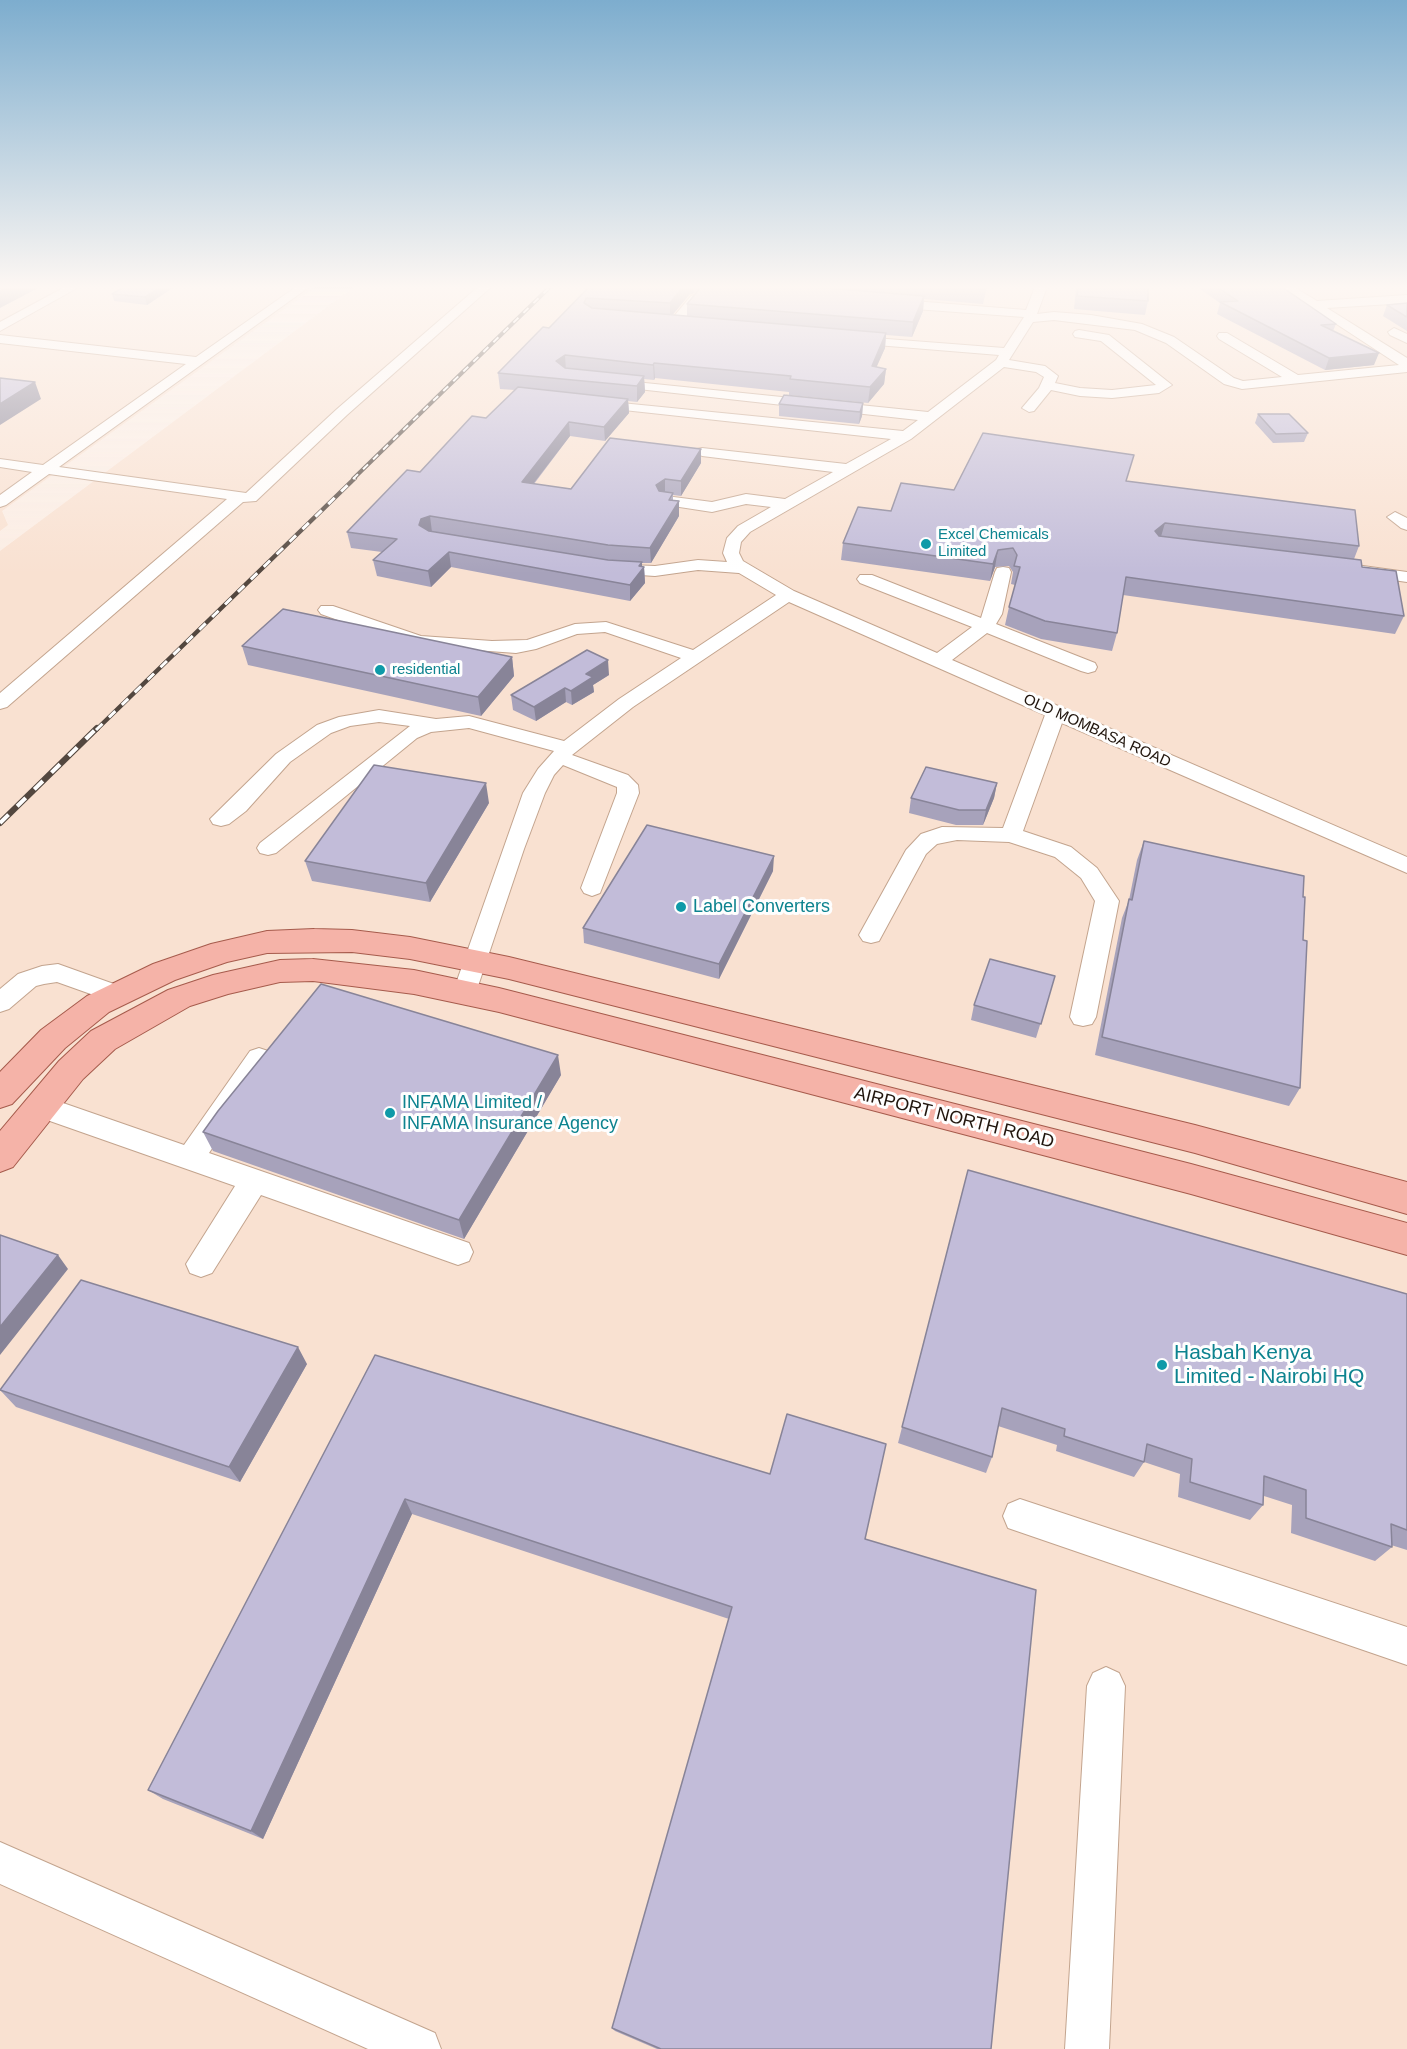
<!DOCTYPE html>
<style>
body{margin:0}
canvas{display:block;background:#fbede4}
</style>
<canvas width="1407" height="2049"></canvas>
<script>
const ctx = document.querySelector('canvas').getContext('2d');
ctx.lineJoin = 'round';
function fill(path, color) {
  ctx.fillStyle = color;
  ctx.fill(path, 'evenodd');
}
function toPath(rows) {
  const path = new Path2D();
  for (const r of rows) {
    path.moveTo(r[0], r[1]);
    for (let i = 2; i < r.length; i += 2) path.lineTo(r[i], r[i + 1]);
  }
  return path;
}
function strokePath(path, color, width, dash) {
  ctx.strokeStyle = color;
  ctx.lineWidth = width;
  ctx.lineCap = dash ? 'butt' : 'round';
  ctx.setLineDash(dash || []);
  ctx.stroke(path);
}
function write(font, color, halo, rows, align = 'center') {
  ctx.font = font + ' Helvetica,sans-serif';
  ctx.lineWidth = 6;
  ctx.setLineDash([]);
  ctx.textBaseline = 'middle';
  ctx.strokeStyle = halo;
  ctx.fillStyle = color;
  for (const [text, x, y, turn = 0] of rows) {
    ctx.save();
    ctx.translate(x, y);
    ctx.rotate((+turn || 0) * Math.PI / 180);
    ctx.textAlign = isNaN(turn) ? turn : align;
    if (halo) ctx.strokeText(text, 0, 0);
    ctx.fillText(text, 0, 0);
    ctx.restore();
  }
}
fill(toPath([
 [0,287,315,287,2,511,8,525,0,531],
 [354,287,1407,287,1407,2049,0,2049,0,551]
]), '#f9e1d1');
const minor = toPath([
 [65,287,79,287,0,331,0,322,65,287],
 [296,287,309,287,59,467,246,493,337,409,478,287,491,287,347,415,256,501,243,502,7,707,0,709,0,693,227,499,49,474,6,505,0,507,0,495,32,472,0,467,0,459,43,465,186,364,0,343,0,335,196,357,296,287],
 [1035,287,1047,287,1037,314,1054,312,1091,315,1142,324,1174,337,1234,378,1243,381,1282,377,1219,339,1217,336,1219,333,1227,333,1298,375,1399,365,1280,287,1294,287,1317,301,1407,295,1407,303,1327,308,1407,358,1407,372,1242,389,1224,384,1166,343,1135,330,1054,320,1033,322,1009,360,1045,366,1058,376,1055,383,1080,388,1112,390,1156,385,1101,341,1075,337,1073,334,1075,331,1079,330,1109,335,1172,385,1159,393,1112,398,1080,396,1051,390,1034,411,1029,412,1022,408,1039,388,1044,377,1036,372,1004,367,911,439,750,532,741,542,739,553,743,561,794,591,937,653,972,627,860,583,857,579,860,575,872,575,981,618,995,572,997,568,1003,567,1009,568,1011,572,1002,614,996,624,1095,663,1097,667,1095,671,1088,673,1081,671,987,633,952,660,1407,857,1407,873,1062,723,1023,831,1071,847,1097,868,1119,901,1096,1017,1092,1024,1083,1026,1074,1024,1070,1017,1095,901,1081,878,1055,857,1009,842,957,840,937,844,926,854,879,941,871,943,863,941,859,935,906,850,921,834,942,827,1003,828,1045,715,789,602,633,707,572,755,628,775,638,785,639,793,600,893,592,896,584,893,581,888,617,793,617,787,563,765,554,775,545,793,524,849,474,998,465,1001,456,998,453,992,523,793,538,769,554,751,469,728,431,732,417,738,276,853,268,855,260,853,257,848,260,843,410,726,379,722,350,726,331,733,290,762,246,811,229,824,221,826,213,824,210,819,276,754,317,725,339,717,379,710,436,719,469,716,564,741,619,699,681,658,605,632,577,634,536,649,516,653,421,646,397,641,321,614,318,610,321,606,333,606,421,636,492,641,527,640,575,624,606,622,693,650,776,595,739,573,698,570,655,576,610,573,604,572,602,568,604,564,655,566,698,560,727,562,723,553,727,538,738,526,771,507,746,504,712,512,660,504,658,501,660,498,666,496,712,502,746,494,785,499,833,472,702,456,695,452,697,449,702,448,846,464,891,439,596,407,591,406,589,403,591,400,903,431,918,420,611,386,606,385,604,382,606,379,928,412,996,360,999,355,852,343,846,339,848,336,1004,348,1024,317,888,307,882,303,888,299,1026,310,1035,287],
 [695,295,699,296,699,302,678,327,670,327,668,324,670,321,691,296,695,295],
 [1394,328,1407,334,1407,343,1390,335,1388,332,1394,328],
 [1395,512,1407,518,1407,530,1401,528,1387,517,1395,512],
 [1363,566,1407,572,1407,582,1357,575,1355,571,1357,567,1363,566],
 [58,964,125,988,128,994,125,1000,116,1003,57,982,44,984,36,986,9,1009,0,1012,0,989,18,974,42,966,58,964],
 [259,1048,268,1051,272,1058,209,1153,469,1243,473,1252,469,1261,458,1265,261,1195,212,1273,201,1277,190,1273,186,1264,235,1186,30,1114,26,1106,30,1098,40,1095,184,1145,250,1051,259,1048],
 [1020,1499,1407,1627,1407,1665,1008,1528,1003,1516,1008,1504,1020,1499],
 [1106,1667,1119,1673,1125,1686,1109,2049,1065,2049,1087,1686,1093,1673,1106,1667],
 [0,1842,435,2033,441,2049,368,2049,0,1884,0,1842]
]);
const major = toPath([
 [314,929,352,930,410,937,509,957,1195,1125,1407,1182,1407,1214,1195,1153,509,979,410,959,352,952,267,953,227,962,175,980,109,1012,65,1048,12,1104,0,1108,0,1072,41,1030,87,996,153,964,211,944,267,931,314,929],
 [313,959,414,970,499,988,1191,1164,1407,1223,1407,1255,1191,1194,499,1012,414,994,313,981,280,982,228,994,190,1006,115,1049,83,1079,13,1167,0,1172,0,1131,59,1061,91,1031,168,990,213,975,280,960,313,959]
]);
strokePath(minor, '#c3a48e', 2);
strokePath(major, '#a65b4c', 2);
fill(minor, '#fff');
fill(major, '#f5b3a8');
const railFar2 = toPath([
 [353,479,550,287]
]);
const railFar1 = toPath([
 [96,730,355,478]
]);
const rail = toPath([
 [0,823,97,728]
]);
strokePath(railFar2, '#53473f', 4);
strokePath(railFar1, '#53473f', 4.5);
strokePath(rail, '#53473f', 6);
strokePath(railFar2, '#fefefe', 2, [7]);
strokePath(railFar1, '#fefefe', 3, [9]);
strokePath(rail, '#fefefe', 4, [12]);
fill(toPath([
 [174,287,147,305,114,301,112,294],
 [589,287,987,287,983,304,924,299,923,311,912,337,886,335,885,348,876,367,886,369,884,384,868,403,789,395,789,392,655,378,654,380,644,379,645,392,637,402,628,401,629,413,605,441,570,436,534,484,571,489,701,463,681,496,673,495,673,500,679,501,679,516,651,563,642,563,642,567,644,567,645,583,630,601,451,567,431,587,377,576,373,560,382,552,351,548,347,532,486,418,515,390,500,389,498,373,549,328],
 [694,293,696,294,687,304,687,316,672,315,689,295],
 [1076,287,1148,287,1148,301,1145,315,1074,309],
 [1197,287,1282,287,1336,324,1333,331,1374,365,1325,370,1217,314,1220,303],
 [1407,303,1407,331,1383,316,1387,305],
 [863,403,862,416,859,424,779,416,779,404],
 [1258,414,1308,433,1304,442,1273,443,1255,423],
 [1127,481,1359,546,1354,559,1362,567,1404,616,1395,634,1123,595,1117,633,1112,651,1041,639,1005,625,1009,607,1015,585,1011,584,1013,572,1009,566,995,567,990,581,841,560,843,543,891,511,954,490],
 [242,646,512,657,514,676,481,716,248,665],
 [609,675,593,685,594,692,572,705,566,702,536,721,513,710,511,695],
 [997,783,994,798,983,825,956,825,909,813,911,798],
 [489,803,430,902,312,881,305,861],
 [1144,841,1303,897,1300,1088,1289,1106,1095,1055,1122,918,1129,900,1137,860],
 [773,871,719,979,584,943,583,928],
 [1055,976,1036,1038,971,1020,974,1005],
 [561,1075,464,1239,213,1151,203,1132],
 [963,1189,1407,1294,1407,1550,1391,1545,1392,1547,1375,1561,1291,1533,1292,1505,1264,1496,1263,1505,1250,1520,1178,1497,1180,1474,1144,1462,1134,1477,1056,1451,1057,1445,998,1426,992,1457,986,1473,898,1443],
 [375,1355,865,1539,991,2049,657,2049,615,2031,612,2028,729,1619,412,1514,263,1839,163,1799,148,1790],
 [307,1364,240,1482,16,1407,0,1390]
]), '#a7a2bb');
fill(toPath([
 [6,287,40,287,0,308,0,290],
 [161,287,174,287,147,305,145,297],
 [683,287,694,287,694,293,689,295,670,318,670,303],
 [924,296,923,311,912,337,913,322],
 [886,333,885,348,870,382,872,366],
 [1379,353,1374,365,1325,370,1329,358],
 [565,355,566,371,556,361],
 [654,363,655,378,654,380,653,365],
 [886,369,884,384,868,403,870,387],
 [644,376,645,392,637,402,637,386],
 [35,382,41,399,0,425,0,404],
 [628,399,629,413,605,441,604,427],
 [863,403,862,416,859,424,860,412],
 [569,422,570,436,523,497,522,482],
 [701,449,701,463,681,496,681,481],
 [665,479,665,494,656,500,656,485],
 [679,501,679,516,651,563,650,548],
 [430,516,432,532,422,540,419,525,421,519],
 [1165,523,1160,540,1155,531],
 [998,550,995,567,990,581,993,564],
 [449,552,451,567,431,587,428,571],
 [642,562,642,570,644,567,645,583,630,601,630,585],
 [512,657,514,676,481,716,478,697],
 [608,660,609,675,593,685,594,692,572,705,571,691,586,674],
 [565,688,566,702,536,721,534,707],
 [486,783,489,803,430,902,426,883],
 [997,783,994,798,983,825,986,810],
 [774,856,773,871,719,979,719,964],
 [558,1055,561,1075,464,1239,459,1220],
 [58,1255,68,1269,0,1355,0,1327],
 [298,1347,307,1364,240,1482,229,1467],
 [405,1499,412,1514,263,1839,251,1831]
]), '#888498');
const building = toPath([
 [124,287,161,287,145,297,112,294,124,287],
 [589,287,683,287,670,303,586,298,584,303,592,308,886,333,872,366,886,369,870,387,790,379,791,376,654,363,653,365,565,355,556,361,565,368,644,376,637,386,498,373,543,327,549,328,589,287],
 [701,287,813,287,924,296,913,322,687,304,701,287],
 [958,287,986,287,986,289,958,287],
 [1078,287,1148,287,1148,301,1077,296,1078,287],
 [1217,287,1282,287,1336,324,1321,325,1379,353,1329,358,1220,302,1238,301,1217,287],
 [1407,303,1407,317,1387,305,1407,303],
 [0,378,35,382,0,404,0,378],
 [518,387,628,399,604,427,569,422,522,482,571,489,610,438,701,449,681,481,665,479,656,485,659,491,673,493,669,500,679,501,650,548,608,545,430,516,421,519,419,525,429,531,608,560,642,562,639,566,644,567,630,585,449,552,428,571,373,560,397,539,347,532,407,470,420,472,472,416,486,418,518,387],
 [784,395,863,403,860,412,779,404,784,395],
 [1258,414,1289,414,1308,433,1276,434,1258,414],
 [983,433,1134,455,1126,481,1355,510,1359,546,1165,523,1155,531,1159,536,1361,560,1362,567,1396,571,1404,616,1126,577,1117,633,1045,621,1009,607,1020,567,1014,566,1017,555,1013,548,998,550,993,564,843,543,858,507,891,511,901,483,954,490,983,433],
 [283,609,512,657,478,697,242,646,283,609],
 [587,650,608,660,586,674,593,677,571,691,565,688,534,707,511,695,587,650],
 [374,765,486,783,426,883,305,861,374,765],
 [926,767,997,783,986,810,959,810,911,798,926,767],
 [647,825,774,856,719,964,583,928,647,825],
 [1144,841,1304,876,1303,897,1305,897,1303,940,1307,941,1300,1088,1102,1037,1129,899,1132,900,1144,841],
 [990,959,1055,976,1041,1024,974,1005,990,959],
 [321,984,558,1055,459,1220,203,1132,218,1111,321,984],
 [968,1170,1407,1294,1407,1530,1391,1524,1392,1547,1306,1518,1306,1490,1264,1476,1263,1505,1190,1482,1192,1459,1147,1444,1144,1462,1064,1436,1065,1429,1002,1408,992,1457,902,1427,968,1170],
 [0,1235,58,1255,0,1327,0,1235],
 [81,1280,298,1347,229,1467,0,1390,81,1280],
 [375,1355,770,1474,787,1414,886,1444,865,1539,1036,1590,991,2049,661,2049,612,2028,732,1607,405,1499,251,1831,148,1790,375,1355]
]);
fill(building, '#c2bcd9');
strokePath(building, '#888498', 1.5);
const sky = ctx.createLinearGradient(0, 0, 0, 574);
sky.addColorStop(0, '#7dadce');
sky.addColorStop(0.5, '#fdf7f3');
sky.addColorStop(1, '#fdf7f300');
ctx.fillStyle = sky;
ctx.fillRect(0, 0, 1407, 574);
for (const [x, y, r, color] of [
 [926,544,6,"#0f9aa8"],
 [380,670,6,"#0f9aa8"],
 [681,907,6,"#0f9aa8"],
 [390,1113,6,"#0f9aa8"],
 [1162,1365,6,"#0f9aa8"]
]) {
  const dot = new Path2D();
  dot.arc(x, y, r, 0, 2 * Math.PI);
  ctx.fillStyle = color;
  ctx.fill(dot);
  strokePath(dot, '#fefefe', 2);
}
write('15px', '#0d838f', '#fefefe', [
 ["Excel Chemicals",938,535],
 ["Limited",938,552],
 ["residential",392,670]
], 'left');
write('15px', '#20150d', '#fefefe', [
 ["OLD MOMBASA ROAD",1097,731,24]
]);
write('18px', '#0d838f', '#fefefe', [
 ["Label Converters",693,907],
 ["INFAMA Limited /",402,1103],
 ["INFAMA Insurance Agency",402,1124]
], 'left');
write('18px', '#20150d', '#fefefe', [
 ["AIRPORT NORTH ROAD",954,1118,14]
]);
write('21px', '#0d838f', '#fefefe', [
 ["Hasbah Kenya",1174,1353],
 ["Limited - Nairobi HQ",1174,1377]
], 'left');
</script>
